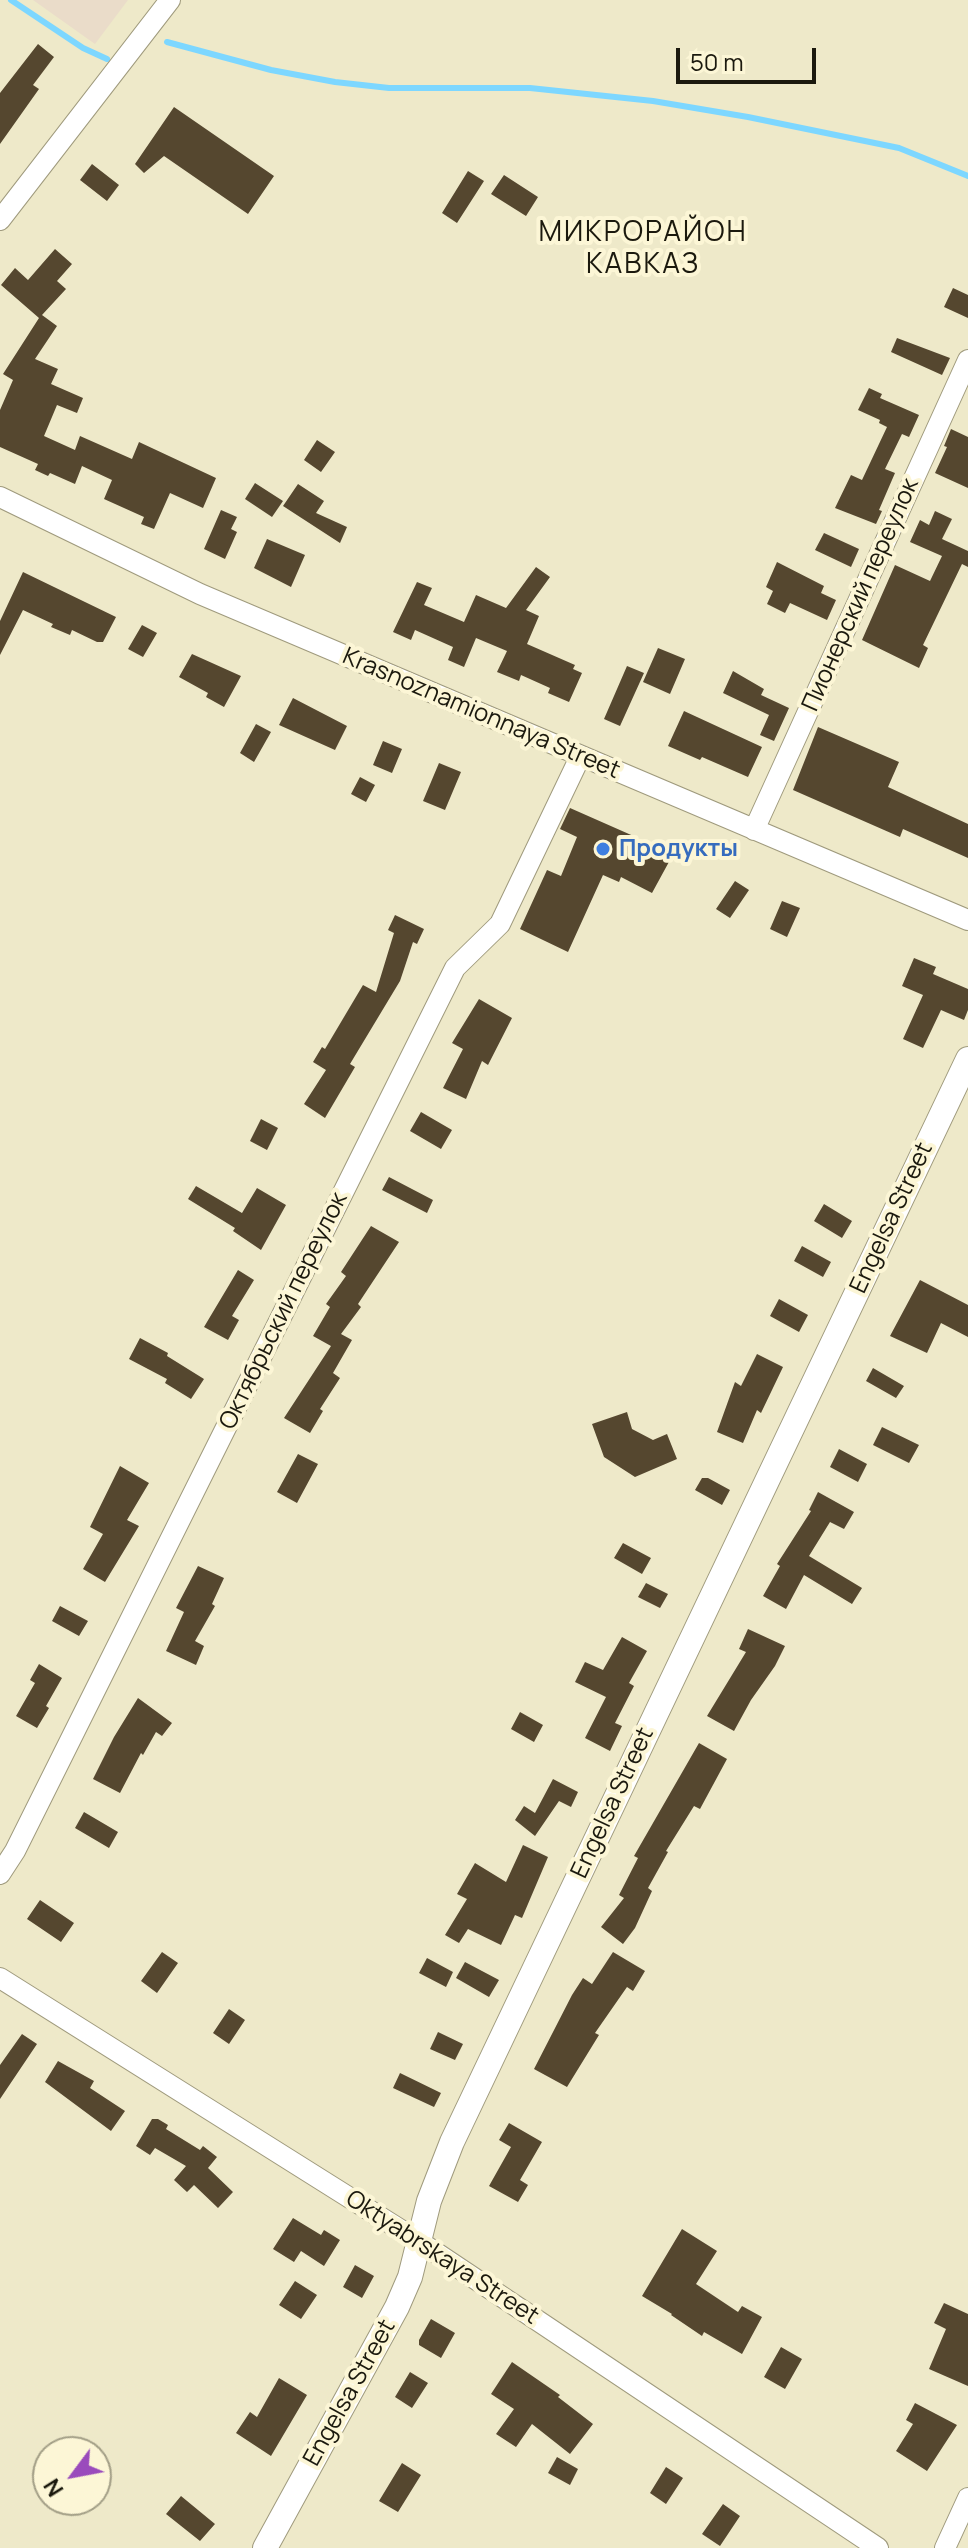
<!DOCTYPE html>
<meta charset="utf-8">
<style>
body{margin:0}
#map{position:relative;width:968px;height:2548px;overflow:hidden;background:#eee9c9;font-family:Manrope,sans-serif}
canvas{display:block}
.north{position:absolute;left:32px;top:2436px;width:80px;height:80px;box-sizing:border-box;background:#fcf6d6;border:2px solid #a29e86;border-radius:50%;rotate:238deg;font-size:22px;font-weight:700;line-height:32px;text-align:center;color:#1b190e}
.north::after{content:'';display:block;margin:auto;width:28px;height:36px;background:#9a4bbc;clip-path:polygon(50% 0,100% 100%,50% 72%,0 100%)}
.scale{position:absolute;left:676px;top:48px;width:140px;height:36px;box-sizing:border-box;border:4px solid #1b190e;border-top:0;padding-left:10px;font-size:24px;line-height:28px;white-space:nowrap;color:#1b190e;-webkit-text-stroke:6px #fcf6d6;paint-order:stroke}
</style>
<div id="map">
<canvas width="968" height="2548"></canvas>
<div class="north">N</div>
<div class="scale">50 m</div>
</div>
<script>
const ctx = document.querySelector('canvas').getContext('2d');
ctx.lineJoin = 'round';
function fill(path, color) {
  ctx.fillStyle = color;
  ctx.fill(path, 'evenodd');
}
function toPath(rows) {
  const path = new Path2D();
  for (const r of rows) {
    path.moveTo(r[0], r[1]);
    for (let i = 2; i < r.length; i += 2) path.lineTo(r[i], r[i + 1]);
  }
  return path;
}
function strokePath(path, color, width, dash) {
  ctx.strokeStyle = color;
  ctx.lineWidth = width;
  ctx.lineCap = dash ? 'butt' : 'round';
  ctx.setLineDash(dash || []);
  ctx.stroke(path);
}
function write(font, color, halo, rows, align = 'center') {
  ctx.font = font + ' Manrope,sans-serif';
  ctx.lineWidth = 8;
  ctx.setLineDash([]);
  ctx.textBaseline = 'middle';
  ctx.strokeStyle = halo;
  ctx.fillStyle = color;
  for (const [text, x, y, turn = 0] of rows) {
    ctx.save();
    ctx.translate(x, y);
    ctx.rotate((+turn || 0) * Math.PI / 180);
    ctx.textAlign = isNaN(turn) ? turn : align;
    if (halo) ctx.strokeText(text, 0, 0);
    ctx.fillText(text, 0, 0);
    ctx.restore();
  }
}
fill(toPath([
 [33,0,128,0,95,44]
]), '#eadcc9');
strokePath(toPath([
 [11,0,83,48,107,59],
 [167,42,271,70,335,82,389,88,530,88,653,101,748,117,899,148,968,176]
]), '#7dd7ff', 6);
fill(toPath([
 [38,44,54,57,33,85,39,89,0,144,0,93],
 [174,107,274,176,248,214,164,156,144,173,135,164],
 [92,164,119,185,107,201,80,180],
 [468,171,484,181,457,223,442,213],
 [504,175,538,197,526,216,491,194],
 [55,249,72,264,57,281,66,289,42,315,57,326,35,359,58,369,51,384,83,398,77,413,57,405,44,436,75,450,80,436,132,459,139,442,216,478,203,508,170,493,154,529,141,524,144,517,104,499,112,480,82,466,75,484,50,473,48,476,35,470,38,464,0,447,0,410,13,380,3,374,39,318,1,285,15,268,28,280],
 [953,288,968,295,968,318,944,307],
 [897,338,950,358,942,375,891,352],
 [869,388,882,394,880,398,919,415,909,437,902,434,885,469,895,473,879,510,882,511,876,524,835,508,851,475,862,480,887,427,879,423,880,420,858,410],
 [951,429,968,437,968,488,935,473,947,447,944,446],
 [317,440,335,452,321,472,304,460],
 [255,483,283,501,272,517,245,499],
 [298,484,324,501,316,513,347,527,340,543,283,506],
 [221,510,237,517,231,529,237,532,225,559,204,549],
 [935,511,952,519,942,539,968,551,968,567,962,564,923,645,928,648,919,668,862,640,895,565,930,581,942,556,910,542,920,520,929,525],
 [824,533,859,549,851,567,815,550],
 [267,539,305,555,291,587,254,568],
 [777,562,824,586,821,593,836,600,827,620,790,603,785,613,767,604,773,591,766,587],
 [536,567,550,577,526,610,539,616,527,644,575,665,573,669,582,673,569,702,548,693,550,688,521,675,519,681,497,672,507,651,476,638,464,667,448,660,453,647,415,630,411,640,393,632,417,582,432,588,424,605,464,622,476,595,506,608],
 [23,572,116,617,103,642,97,642,72,630,70,635,51,627,53,624,23,610,0,655,0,621],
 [142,625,157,633,143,657,128,649],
 [658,648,685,659,670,694,643,682],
 [192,654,241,676,224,707,206,697,208,693,179,677],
 [627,666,644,673,620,726,604,719],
 [733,671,764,689,761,695,789,708,774,741,760,735,769,715,723,693],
 [293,698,347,726,335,750,279,725],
 [684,711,762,747,748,777,702,757,700,760,668,746],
 [256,724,271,732,254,762,240,753],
 [818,727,899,762,888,787,968,824,968,858,903,829,900,837,793,790],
 [383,741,402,749,392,773,373,765],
 [439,763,461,772,445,810,423,801],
 [360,777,375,785,366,802,351,794],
 [570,808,638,838,635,843,670,860,652,893,621,877,619,882,603,875,568,952,520,929,547,870,561,876,577,837,560,829],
 [735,881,749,890,730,918,716,909],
 [782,901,800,908,787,937,770,929],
 [395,915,424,929,417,944,413,942,400,981,350,1064,355,1067,325,1118,304,1104,326,1070,313,1062,322,1047,325,1049,363,985,376,992,394,933,388,930],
 [914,958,936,967,933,974,968,989,968,1010,964,1020,941,1010,923,1048,903,1039,923,995,902,986],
 [479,999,512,1018,488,1065,482,1061,466,1099,443,1088,463,1049,452,1043],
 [421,1112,452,1130,441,1149,410,1131],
 [261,1119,278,1128,267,1150,250,1141],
 [389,1177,433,1200,427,1213,382,1190],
 [196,1186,242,1213,257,1188,286,1205,261,1250,233,1231,235,1228,188,1199],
 [824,1204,852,1221,842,1238,814,1221],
 [371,1226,399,1242,358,1304,361,1307,341,1334,352,1340,333,1373,340,1378,320,1409,323,1411,310,1433,284,1418,331,1346,313,1336,330,1307,326,1304,346,1276,341,1272],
 [802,1246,831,1262,823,1277,794,1261],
 [238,1270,254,1280,232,1316,239,1320,228,1340,204,1327],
 [920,1280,968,1305,968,1337,941,1323,927,1353,890,1336],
 [779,1299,808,1315,799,1332,770,1316],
 [140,1338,168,1353,167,1356,204,1379,191,1399,165,1383,167,1379,129,1359],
 [757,1354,783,1367,761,1413,757,1410,743,1443,717,1432,735,1382,741,1386],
 [873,1368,904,1386,896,1398,866,1381],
 [627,1412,632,1429,653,1440,667,1434,677,1459,635,1477,604,1457,592,1424],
 [882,1427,919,1445,909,1463,873,1445],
 [839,1449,867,1464,858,1482,830,1467],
 [298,1454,318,1464,297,1503,277,1492],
 [120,1466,149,1483,127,1520,139,1526,105,1582,83,1569,103,1534,90,1527],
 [702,1478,708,1478,730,1490,722,1505,695,1490],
 [818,1492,854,1512,844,1529,830,1522,809,1556,862,1588,852,1604,804,1575,786,1609,763,1596,780,1566,777,1564,811,1511,809,1510],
 [623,1543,651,1558,642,1574,614,1558],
 [198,1566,224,1578,212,1604,215,1606,195,1641,204,1646,196,1665,166,1651,184,1612,176,1608],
 [646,1583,668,1594,660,1608,638,1597],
 [60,1606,88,1621,79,1636,52,1621],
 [748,1629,785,1646,775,1666,751,1700,734,1731,707,1716,746,1652,739,1649],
 [622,1637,647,1651,629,1683,634,1686,615,1723,622,1726,610,1751,585,1738,606,1697,575,1682,585,1662,603,1670],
 [39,1664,62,1678,46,1706,49,1708,37,1728,16,1716,35,1683,30,1680],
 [138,1698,172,1723,162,1736,156,1732,143,1755,141,1753,120,1793,93,1779,114,1737],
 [520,1712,543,1725,534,1742,511,1729],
 [699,1743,727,1759,700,1809,694,1806,666,1851,668,1852,648,1888,652,1891,635,1928,623,1944,601,1927,624,1898,619,1895,638,1858,634,1856],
 [553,1779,578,1792,571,1807,559,1801,535,1836,515,1820,524,1806,535,1813],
 [84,1812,118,1832,109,1848,75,1828],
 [523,1845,548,1857,522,1918,515,1915,501,1945,468,1929,459,1943,445,1935,467,1899,457,1894,475,1863,506,1882],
 [40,1900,74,1923,61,1942,27,1919],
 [162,1952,178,1963,157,1993,141,1981],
 [613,1952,645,1971,633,1991,627,1987,595,2033,599,2035,567,2087,534,2069,572,1995,583,1978,592,1984],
 [427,1958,453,1972,446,1987,419,1973],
 [465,1962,499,1980,489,1997,456,1978],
 [229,2009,245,2020,229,2044,213,2033],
 [438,2032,463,2044,455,2060,430,2049],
 [22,2034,37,2044,0,2099,0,2065],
 [58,2061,94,2081,90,2088,125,2111,111,2131,45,2082],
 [400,2073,441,2093,434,2107,393,2088],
 [152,2119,158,2119,168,2125,166,2129,200,2150,203,2146,217,2157,208,2168,233,2192,218,2208,194,2185,187,2192,174,2180,186,2166,155,2148,150,2155,136,2146],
 [509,2123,542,2142,520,2180,528,2185,518,2202,489,2186,511,2147,499,2140],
 [293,2218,321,2235,324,2230,340,2240,324,2266,301,2251,294,2262,273,2249],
 [682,2229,717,2251,696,2284,738,2312,742,2306,762,2317,742,2354,704,2332,702,2336,671,2315,672,2314,642,2296],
 [355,2265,374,2276,362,2298,343,2287],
 [295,2281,317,2295,301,2319,279,2305],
 [944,2303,968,2314,968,2386,929,2369,946,2329,934,2323],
 [431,2319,455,2333,441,2358,419,2345,419,2340],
 [781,2347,802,2359,785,2389,764,2377],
 [512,2362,560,2395,558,2397,593,2424,570,2454,532,2424,516,2447,496,2434,514,2409,491,2394],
 [410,2372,428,2383,412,2408,395,2397],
 [279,2378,307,2395,271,2456,236,2433,250,2412,257,2417],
 [915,2403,957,2425,927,2471,896,2451,913,2424,906,2420],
 [557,2457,578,2469,570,2485,548,2473],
 [402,2463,421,2475,398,2512,379,2501],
 [666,2467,683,2478,666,2504,650,2493],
 [181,2496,215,2524,200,2541,166,2514],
 [723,2504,740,2516,720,2546,702,2534]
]), '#55472f');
const minor = toPath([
 [0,220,170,0],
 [0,497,200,594,968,920],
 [754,830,968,360],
 [0,1874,15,1851,455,968,500,924,580,757],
 [0,1978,420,2242,878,2548],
 [945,2548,968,2498]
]);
const major = toPath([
 [265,2548,397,2307,410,2277,429,2201,452,2142,968,1059]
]);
strokePath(minor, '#9f9a7d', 22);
strokePath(major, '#9f9a7d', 26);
strokePath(minor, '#fff', 20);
strokePath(major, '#fff', 24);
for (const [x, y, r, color] of [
 [603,849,8,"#3f7fe0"]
]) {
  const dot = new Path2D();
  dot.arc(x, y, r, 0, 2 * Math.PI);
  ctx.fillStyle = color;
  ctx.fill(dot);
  strokePath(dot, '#fcf6d6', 3);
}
write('24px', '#1b190e', '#fcf6d6', [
 ["Пионерский переулок",861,595,-66],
 ["Krasnoznamionnaya Street",481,714,23],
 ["Engelsa Street",892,1218,-65],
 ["Октябрьский переулок",284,1311,-64],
 ["Engelsa Street",613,1803,-65],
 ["Oktyabrskaya Street",442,2258,33],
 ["Engelsa Street",350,2393,-61]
]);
write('bold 24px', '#366cbe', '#fcf6d6', [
 ["Продукты",619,849]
], 'left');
ctx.letterSpacing = '2px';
write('28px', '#1b190e', '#fcf6d6', [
 ["МИКРОРАЙОН",643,233],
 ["КАВКАЗ",643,265]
]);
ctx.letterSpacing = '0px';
</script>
